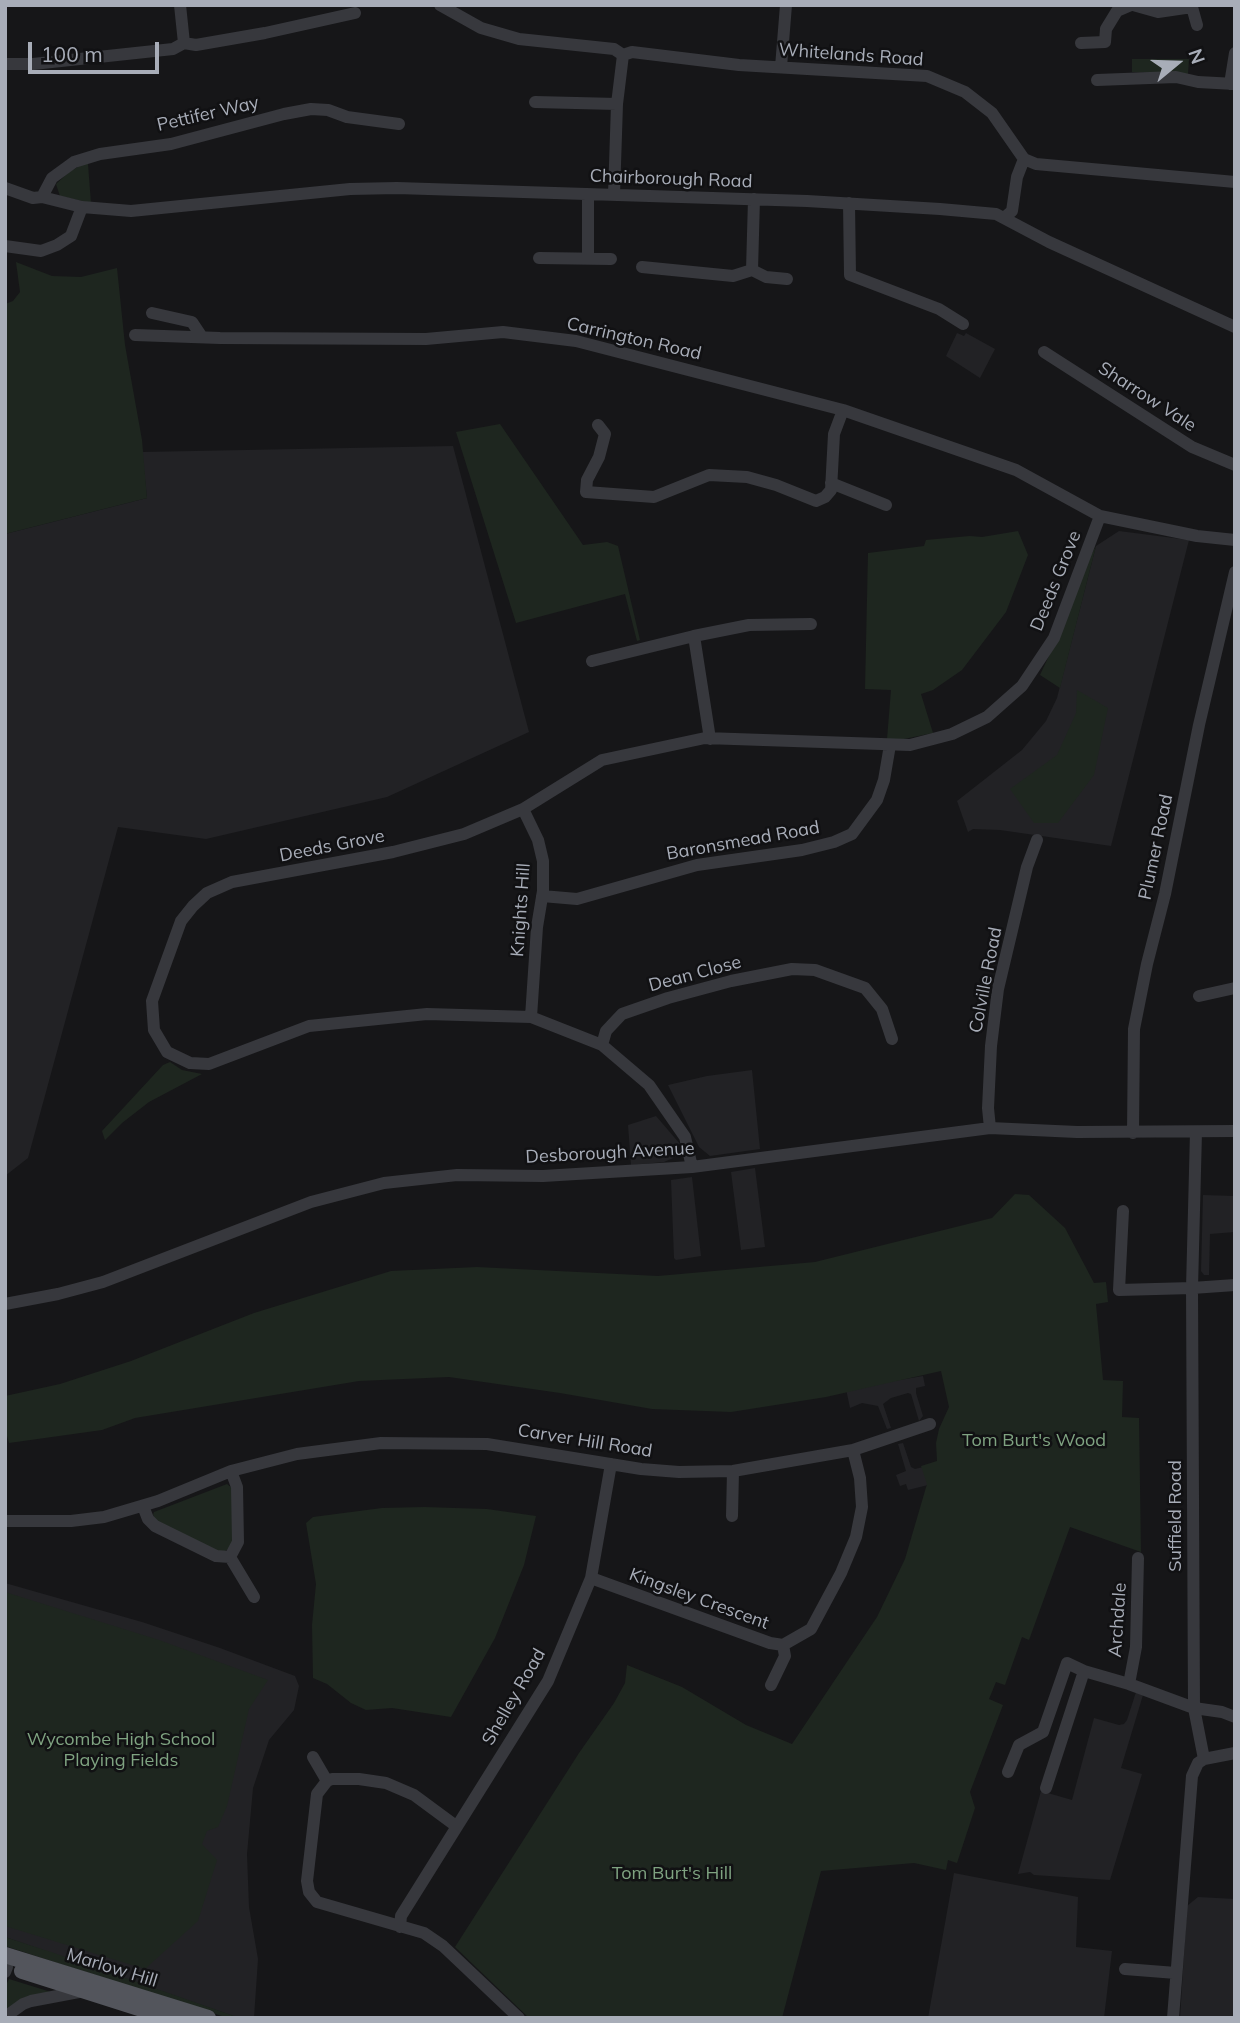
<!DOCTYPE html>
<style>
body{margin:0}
#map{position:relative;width:1240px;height:2023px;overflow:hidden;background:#161618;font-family:Mulish,sans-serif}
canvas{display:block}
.frame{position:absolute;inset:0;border:7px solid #a8adb8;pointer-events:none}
.north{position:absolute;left:1142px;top:28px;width:70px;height:70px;-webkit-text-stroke:5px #111113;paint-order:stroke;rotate:71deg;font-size:19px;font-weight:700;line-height:28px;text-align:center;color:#a8adb8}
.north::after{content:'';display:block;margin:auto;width:24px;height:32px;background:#a8adb8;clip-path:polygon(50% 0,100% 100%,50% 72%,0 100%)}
.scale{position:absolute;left:28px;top:42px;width:131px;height:32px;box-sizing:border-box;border:4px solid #a8adb8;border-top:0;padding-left:9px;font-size:21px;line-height:24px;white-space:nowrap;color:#a8adb8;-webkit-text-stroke:5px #111113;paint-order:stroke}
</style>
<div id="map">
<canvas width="1240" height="2023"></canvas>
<div class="frame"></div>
<div class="north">N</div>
<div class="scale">100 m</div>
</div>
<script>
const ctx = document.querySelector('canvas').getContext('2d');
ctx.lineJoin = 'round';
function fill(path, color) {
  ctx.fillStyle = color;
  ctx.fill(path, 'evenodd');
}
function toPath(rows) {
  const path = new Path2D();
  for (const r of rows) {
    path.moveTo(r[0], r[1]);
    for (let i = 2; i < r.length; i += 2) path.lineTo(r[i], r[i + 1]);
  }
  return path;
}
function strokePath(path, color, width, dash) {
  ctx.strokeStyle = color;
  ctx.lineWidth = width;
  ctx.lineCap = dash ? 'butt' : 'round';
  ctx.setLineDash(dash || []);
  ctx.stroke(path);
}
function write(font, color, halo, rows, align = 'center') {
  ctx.font = font + ' Mulish,sans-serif';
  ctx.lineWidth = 5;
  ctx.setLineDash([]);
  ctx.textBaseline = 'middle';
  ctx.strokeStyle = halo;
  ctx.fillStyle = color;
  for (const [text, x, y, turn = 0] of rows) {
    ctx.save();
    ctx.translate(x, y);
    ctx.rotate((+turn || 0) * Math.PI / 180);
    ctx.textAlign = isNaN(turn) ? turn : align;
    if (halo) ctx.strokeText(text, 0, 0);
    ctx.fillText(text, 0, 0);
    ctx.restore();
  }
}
fill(toPath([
 [957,333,964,336,966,333,995,349,980,378,946,356],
 [453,446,529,732,387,797,206,839,118,827,28,1158,5,1176,5,534,147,498,142,452],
 [1119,531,1189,540,1111,846,1000,830,973,829,968,832,957,801,1022,750,1046,721,1057,698,1096,546],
 [752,1070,760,1149,710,1156,699,1147,668,1085,707,1076],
 [656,1116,680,1144,680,1155,664,1162,631,1165,628,1125],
 [755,1168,765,1247,741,1250,731,1172],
 [692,1177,701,1256,676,1260,674,1258,671,1180],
 [1203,1195,1235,1196,1235,1232,1210,1234,1209,1275,1204,1275,1201,1271],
 [923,1376,925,1386,916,1388,916,1393,923,1416,919,1421,911,1394,908,1393,891,1398,883,1404,891,1428,887,1429,878,1406,862,1403,850,1408,846,1389],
 [903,1443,911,1467,915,1469,923,1467,928,1485,908,1490,906,1484,900,1486,896,1475,906,1471,898,1444],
 [5,1583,142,1622,220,1648,295,1676,299,1686,294,1710,269,1740,253,1788,247,1854,249,1907,258,1959,254,2018,239,2018,5,1937],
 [1136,1692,1143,1695,1121,1768,1142,1774,1110,1880,1034,1875,1030,1872,1018,1874,1041,1791,1072,1800,1094,1718,1119,1725,1124,1724,1127,1720],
 [954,1873,1078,1897,1076,1947,1112,1951,1104,2018,928,2018],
 [1198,1897,1235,1899,1235,2018,1180,2018,1187,1906]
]), '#222225');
fill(toPath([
 [1132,59,1189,59,1188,74,1132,72],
 [85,163,88,164,91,203,60,196,56,184,69,172],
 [16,262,52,276,81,277,117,268,125,345,142,440,147,498,5,534,5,304,13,301,20,292],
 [500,424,583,545,607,542,618,546,640,640,637,641,625,594,516,623,456,432],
 [1018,531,1028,555,1006,612,962,670,933,690,921,694,933,733,904,739,887,739,891,690,865,689,868,553,924,546,926,540,970,536,982,537],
 [1096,546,1060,688,1040,675,1061,630,1083,569],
 [1077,690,1108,708,1094,775,1058,823,1034,823,1010,789,1057,755,1076,713],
 [170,1062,182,1070,202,1074,149,1102,122,1123,105,1140,102,1131,163,1065],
 [1015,1194,1029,1195,1065,1228,1094,1283,1106,1282,1108,1302,1096,1304,1103,1380,1123,1381,1122,1417,1139,1418,1141,1552,1070,1527,1029,1640,1022,1637,1005,1685,996,1682,989,1699,1003,1705,970,1792,975,1808,957,1863,948,1860,946,1870,914,1863,821,1871,782,2018,529,2018,455,1947,579,1753,614,1703,625,1683,627,1665,682,1687,746,1725,792,1744,877,1617,905,1559,927,1484,921,1466,937,1461,936,1443,939,1429,949,1407,941,1371,826,1397,731,1412,652,1409,560,1393,449,1377,359,1381,135,1418,102,1430,9,1443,5,1429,5,1396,60,1384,131,1361,254,1313,391,1271,477,1267,658,1276,815,1262,992,1218],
 [227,1484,232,1488,236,1540,227,1550,220,1553,157,1524,153,1515,154,1512],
 [424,1507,487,1509,536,1516,524,1565,495,1638,451,1717,392,1708,366,1710,351,1703,327,1684,313,1678,312,1625,316,1584,306,1523,313,1517,382,1508],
 [5,1592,159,1640,268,1680,249,1709,227,1806,218,1827,207,1831,202,1844,217,1860,198,1921,145,1969,5,1926],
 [5,1937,54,1953,240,2018,228,2018,5,1946],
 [9,1979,51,1992,5,2015,5,1987]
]), '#1e261f');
strokePath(toPath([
 [180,5,184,43],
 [440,5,481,28,519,39,614,49,623,55,632,52,739,65,927,76,965,92,992,113,1024,159,1036,164,1235,182],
 [1133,5,1158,12,1192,7,1197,25],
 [1081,43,1105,42,1106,29,1117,11,1131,5],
 [5,64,33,64,173,49,184,43,196,45,265,33,355,13],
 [781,67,786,5],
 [1097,80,1176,77,1198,82,1235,84],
 [1230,84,1235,53],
 [535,102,617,104],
 [5,188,33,198,42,197,82,207,131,211,350,189,397,188,807,201,940,209,996,214,1049,242,1235,327],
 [614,195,617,104,623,55],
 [42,197,52,178,74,162,100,154,171,144,284,114,311,109,328,110,347,117,399,124],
 [849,203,850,275,939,309,963,324],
 [1005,217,1012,211,1017,177,1024,159],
 [5,246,41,251,57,245,71,236,82,207],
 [539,258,611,259],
 [588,258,588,195],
 [642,267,733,276,752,270,766,277,787,279],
 [752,270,754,199],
 [152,313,192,322,202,337],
 [135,335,220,338,426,339,503,332,576,341,843,410,1016,470,1100,516,1197,536,1235,540],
 [1044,352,1192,447,1235,465],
 [598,425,605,434,599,457,587,480,586,492,654,497,709,475,747,477,776,485,816,501,825,497,831,490,834,434,843,410],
 [831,483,886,505],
 [592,661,694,636],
 [710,739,694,636,749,625,811,624],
 [523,809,538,840,543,861,543,891,537,927,531,1017],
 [542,896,577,899,697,865,802,850,834,842,852,834,877,800,884,780,890,745],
 [1199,996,1235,988],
 [602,1045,606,1031,622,1014,668,998,731,981,792,969,815,970,865,988,882,1009,892,1039],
 [990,1128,988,1108,991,1046,998,989,1027,867,1037,840],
 [1196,1132,1192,1288,1194,1708,1204,1759],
 [1133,1133,1134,1029,1147,964,1165,894,1199,725,1235,572],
 [692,1167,685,1137,649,1085,602,1045,531,1017,427,1014,309,1026,209,1064,190,1063,167,1052,154,1030,152,1001,181,921,193,906,207,893,232,882,393,852,464,834,523,809,602,760,705,738,910,745,952,734,987,717,1022,686,1054,638,1100,516],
 [1123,1211,1119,1290,1192,1288,1235,1285],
 [5,1304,58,1294,103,1282,311,1202,384,1183,457,1175,543,1176,692,1167,990,1128,1077,1132,1235,1131],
 [231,1471,237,1487,238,1542,230,1557,254,1597],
 [143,1506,148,1519,155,1526,216,1556,230,1557],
 [732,1516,733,1471],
 [5,1521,71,1521,104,1517,158,1501,231,1471,297,1454,381,1443,487,1444,641,1469,679,1472,733,1471,853,1450,930,1424],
 [591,1578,770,1643,783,1645,811,1629,841,1573,856,1537,862,1507,860,1478,853,1450],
 [1129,1684,1136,1647,1138,1558],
 [771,1685,785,1656,783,1645],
 [313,1757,327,1781],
 [1008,1772,1019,1745,1043,1732,1067,1663,1084,1671],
 [1046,1788,1084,1671,1129,1684,1194,1708,1222,1712,1235,1717],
 [456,1826,414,1795,386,1783,359,1779,332,1779,327,1781,317,1794,307,1881,309,1892,317,1902,424,1933,443,1946,519,2018],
 [400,1927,401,1916,548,1681,591,1578,611,1464],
 [1125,1969,1176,1973],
 [5,1972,7,1967,5,1955],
 [5,2017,23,2004,31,2001,84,1991],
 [1173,2018,1192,1776,1198,1763,1204,1759,1235,1753]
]), '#37383d', 12);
strokePath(toPath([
 [5,1955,208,2018],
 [22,1971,170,2018]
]), '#53555c', 16);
write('18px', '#a8adb8', '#111113', [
 ["Whitelands Road",851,55,4],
 ["Pettifer Way",208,114,-13],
 ["Chairborough Road",671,179,2],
 ["Carrington Road",634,339,13],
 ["Sharrow Vale",1147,397,33],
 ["Deeds Grove",1056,581,-68],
 ["Baronsmead Road",743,841,-10],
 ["Deeds Grove",332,846,-11],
 ["Plumer Road",1156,847,-78],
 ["Knights Hill",521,910,-86],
 ["Dean Close",695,974,-15],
 ["Colville Road",986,980,-79],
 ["Desborough Avenue",610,1153,-3],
 ["Carver Hill Road",585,1441,9],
 ["Suffield Road",1176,1516,-90],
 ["Kingsley Crescent",699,1599,20],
 ["Archdale",1118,1620,-86],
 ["Shelley Road",514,1697,-60],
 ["Marlow Hill",112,1968,17]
]);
write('18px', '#7fa381', '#111113', [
 ["Tom Burt's Wood",1034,1441],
 ["Wycombe High School",121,1740],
 ["Playing Fields",121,1761],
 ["Tom Burt's Hill",672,1874]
]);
</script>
